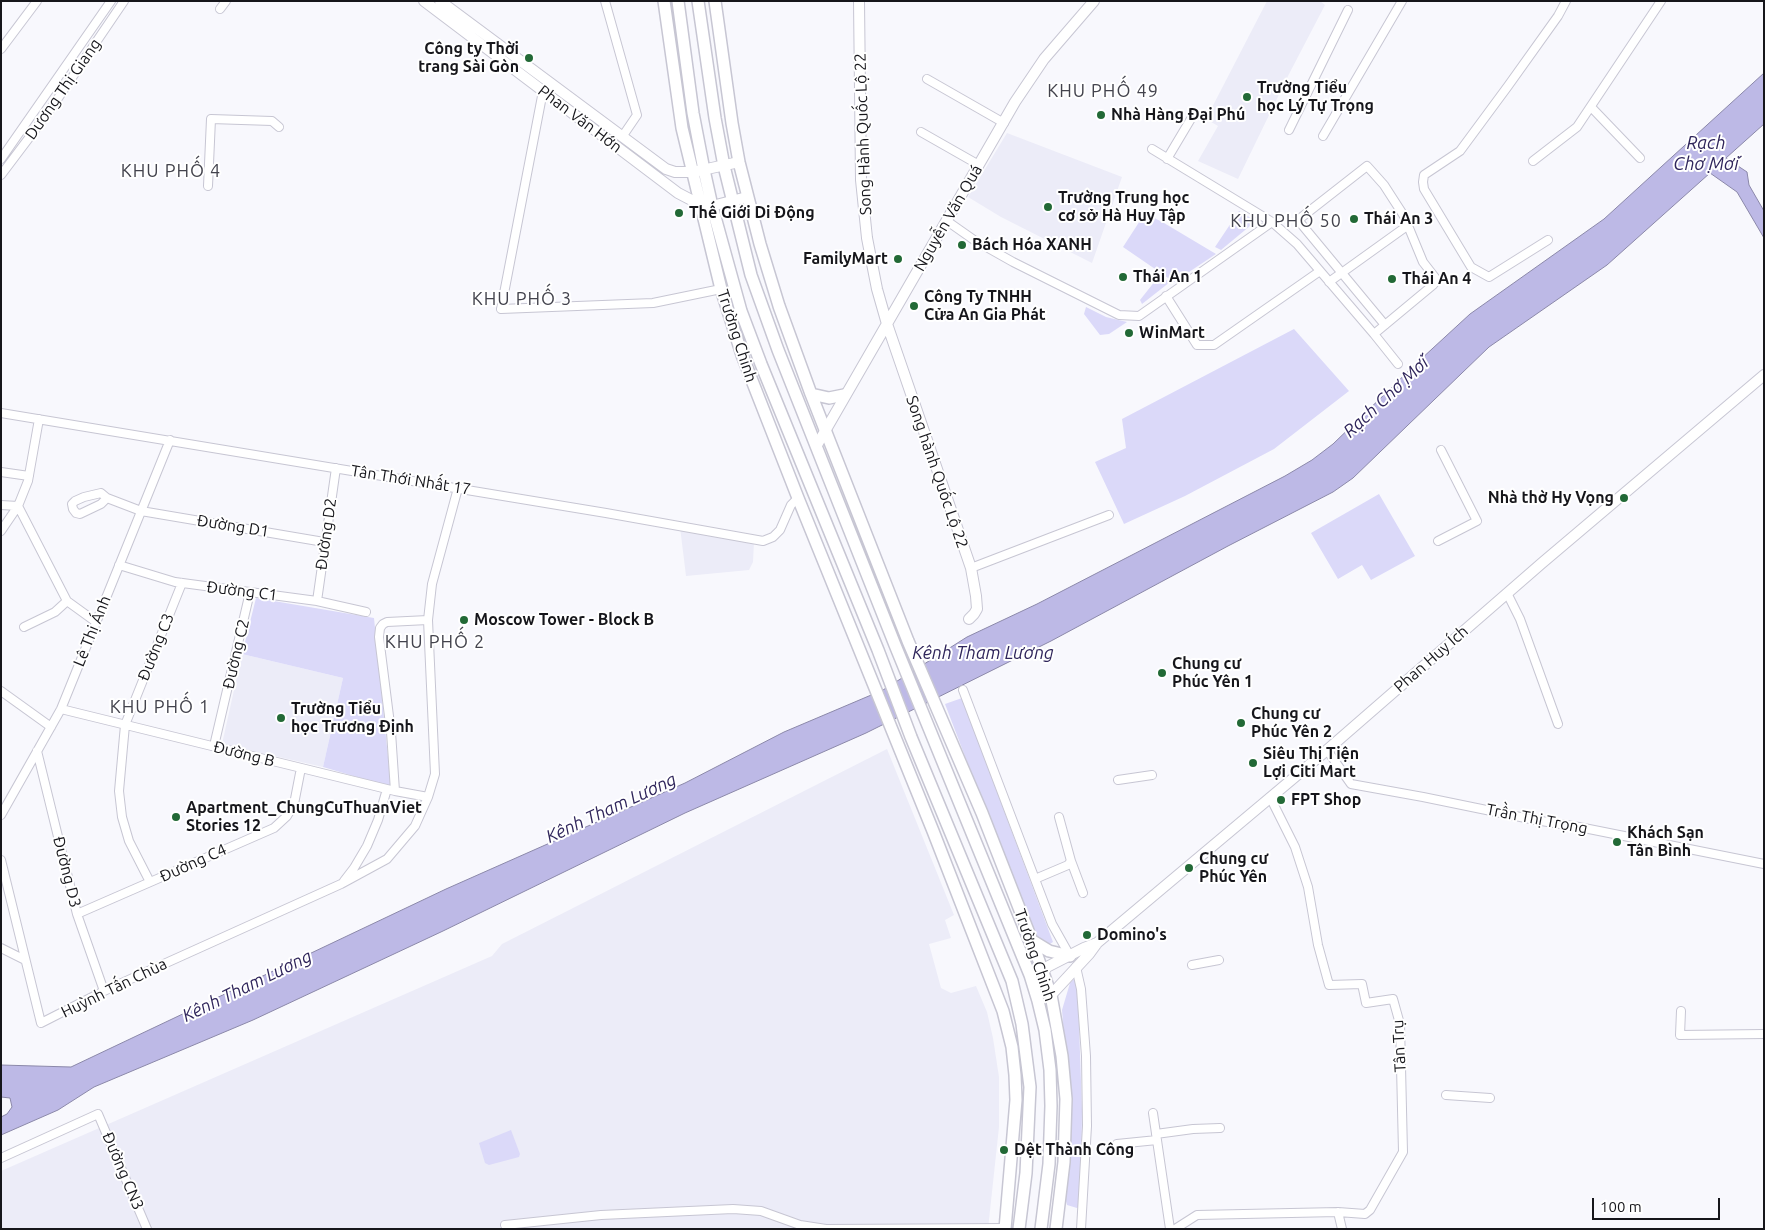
<!DOCTYPE html>
<meta charset="utf-8">
<style>
body{margin:0}
#map{position:relative;width:1765px;height:1230px;overflow:hidden;background:#f8f8fd;font-family:Ubuntu,sans-serif}
canvas{display:block}
.frame{position:absolute;inset:0;border:2px solid #16161b;pointer-events:none}
.scale{position:absolute;left:1592px;top:1198px;width:128px;height:22px;box-sizing:border-box;border:2px solid #16161b;border-top:0;padding-left:6px;font-size:15px;line-height:18px;white-space:nowrap;color:#16161b;-webkit-text-stroke:4px #fff;paint-order:stroke}
</style>
<div id="map">
<canvas width="1765" height="1230"></canvas>
<div class="frame"></div>
<div class="scale">100 m</div>
</div>
<script>
const ctx = document.querySelector('canvas').getContext('2d');
ctx.lineJoin = 'round';
function fill(path, color) {
  ctx.fillStyle = color;
  ctx.fill(path, 'evenodd');
}
function toPath(rows) {
  const path = new Path2D();
  for (const r of rows) {
    path.moveTo(r[0], r[1]);
    for (let i = 2; i < r.length; i += 2) path.lineTo(r[i], r[i + 1]);
  }
  return path;
}
function strokePath(path, color, width, dash) {
  ctx.strokeStyle = color;
  ctx.lineWidth = width;
  ctx.lineCap = dash ? 'butt' : 'round';
  ctx.setLineDash(dash || []);
  ctx.stroke(path);
}
function write(font, color, halo, rows, align = 'center') {
  ctx.font = font + ' Ubuntu,sans-serif';
  ctx.lineWidth = 4;
  ctx.setLineDash([]);
  ctx.textBaseline = 'middle';
  ctx.strokeStyle = halo;
  ctx.fillStyle = color;
  for (const [text, x, y, turn = 0] of rows) {
    ctx.save();
    ctx.translate(x, y);
    ctx.rotate((+turn || 0) * Math.PI / 180);
    ctx.textAlign = isNaN(turn) ? turn : align;
    if (halo) ctx.strokeText(text, 0, 0);
    ctx.fillText(text, 0, 0);
    ctx.restore();
  }
}
fill(toPath([
 [1267,1,1320,1,1325,5,1288,76,1238,179,1198,161,1218,126,1206,119],
 [1007,133,1122,177,1092,263,1001,217,968,197],
 [680,527,754,542,753,562,749,570,686,576],
 [242,654,343,678,323,767,222,744],
 [887,749,954,915,945,920,951,938,929,944,941,988,951,993,976,986,987,1012,993,1038,999,1077,999,1127,988,1229,1,1229,1,1171,492,956,502,944]
]), '#ececf8');
fill(toPath([
 [1239,211,1256,221,1221,250,1215,247],
 [1145,213,1164,223,1216,254,1174,282,1123,247],
 [1159,276,1170,282,1142,304,1140,300],
 [1086,307,1106,317,1127,322,1109,334,1100,335,1084,314],
 [1294,329,1349,391,1274,449,1185,496,1124,524,1095,462,1126,448,1122,419],
 [1379,494,1415,556,1371,580,1362,565,1338,579,1311,533],
 [256,598,374,618,391,787,323,767,343,678,242,654],
 [962,698,1053,942,1048,945,1035,939,945,704],
 [1076,977,1078,996,1082,1110,1081,1204,1077,1208,1067,1205,1065,1198,1069,1102,1062,1010,1070,983],
 [511,1130,520,1154,519,1157,489,1165,485,1163,479,1143]
]), '#dbd9f9');
const water = toPath([
 [1764,73,1764,124,1726,158,1747,172,1749,185,1764,211,1764,238,1737,192,1710,173,1607,265,1489,347,1353,478,1333,492,1228,546,1051,641,866,733,685,813,443,931,253,1020,94,1087,58,1110,1,1135,1,1117,7,1114,12,1107,10,1098,1,1097,1,1065,71,1067,446,889,685,783,784,732,883,690,967,637,1037,604,1285,476,1312,460,1333,444,1420,360,1470,314,1604,219,1764,73]
]);
fill(water, '#bdb9e6');
strokePath(water, '#8b88a9', 1);
const street = toPath([
 [605,1,637,115,622,137],
 [220,9,226,1],
 [1,49,37,1],
 [927,79,1004,123],
 [543,91,501,309,653,303,721,289],
 [1591,107,1640,158],
 [1289,130,1348,10],
 [921,132,979,165],
 [1323,136,1402,1],
 [1152,149,1272,222,1297,244,1374,334,1398,364],
 [1,159,111,1],
 [1167,159,1195,112],
 [1533,161,1577,127,1661,1],
 [1,175,50,110,124,1],
 [208,186,211,119,272,121,279,127],
 [947,221,974,240,1013,262,1119,315,1139,316,1272,222],
 [1548,240,1489,277,1471,267,1424,189,1423,182,1424,175,1460,151,1508,86,1558,16,1566,1],
 [1329,282,1407,226],
 [1166,296,1197,345,1214,345,1320,271],
 [1374,334,1433,285,1437,280,1423,262,1404,216,1384,185,1367,166,1298,220,1385,325],
 [1,413,606,513,763,541,773,537,780,530,791,505,798,498],
 [1,472,29,476],
 [107,498,101,504,80,514,76,513,73,509,72,504,75,501,84,497,101,493,107,498,141,511,324,542],
 [1,505,18,506,67,601,96,622],
 [1,531,18,506,28,481,39,419],
 [1438,541,1477,521,1441,450],
 [119,565,175,582,317,601,366,612],
 [971,568,1109,515],
 [1507,593,1520,619,1558,724],
 [317,601,336,468],
 [24,627,55,612,67,601],
 [963,690,1052,924,1070,956],
 [1,691,51,727],
 [61,709,395,791,428,797],
 [214,746,250,592],
 [1327,750,1351,784,1423,797,1535,820,1579,827,1764,864],
 [37,751,77,914,104,991],
 [1118,780,1152,775],
 [395,791,391,732,379,637,380,628,383,624,387,622,428,620],
 [1,815,61,709,170,440],
 [1,860,41,1023,104,991,341,884,387,859,415,826,428,797,435,774,428,620,432,584,458,488],
 [1071,861,1083,893],
 [1035,879,1068,865,1071,861,1059,817],
 [344,881,354,868,367,846,378,820,387,789],
 [150,882,129,841,122,817,119,791,125,725,182,583],
 [77,914,274,828,287,816,294,804,301,768],
 [1,948,25,960],
 [1192,965,1219,960],
 [1076,967,1081,989,1086,1056,1087,1126,1081,1229],
 [1681,1011,1680,1035,1764,1034],
 [1446,1095,1490,1098],
 [1153,1113,1170,1229],
 [1156,1134,1193,1129,1220,1128],
 [1117,1144,1157,1140],
 [1,1158,98,1114,147,1229],
 [1338,1212,1342,1229],
 [505,1225,601,1215,733,1209,761,1211,800,1225,826,1229,1005,1228],
 [1175,1229,1197,1215,1338,1212,1365,1214,1370,1210,1403,1152,1400,1024,1393,999,1366,1003,1362,984,1329,985,1318,945,1308,887,1295,847,1270,797]
]);
const secondary = toPath([
 [424,1,678,193,701,205,712,206,747,197],
 [440,1,666,169,675,172,693,172,739,162],
 [859,1,861,180,867,238,877,289,887,324,971,568,976,596,977,609,974,614,969,619],
 [817,445,1015,102,1044,59,1094,1],
 [1043,969,1084,948,1097,943],
 [1051,995,1089,954,1097,943,1327,750,1542,563,1764,375]
]);
const primary = toPath([
 [664,1,682,128,721,289,742,355,798,498,933,831,1003,1011,1012,1047,1015,1075,1016,1100,1005,1229],
 [678,1,693,113,704,170,712,206,741,311,761,364,878,650,911,737,1012,981,1022,1024,1030,1087,1026,1173,1019,1229],
 [698,1,715,118,724,166,751,275,778,350,895,645,1030,975,1038,1001,1045,1030,1050,1070,1051,1106,1049,1164,1041,1229],
 [715,1,732,123,739,162,760,244,779,306,811,394,908,641,982,813,1032,941,1051,995,1062,1056,1066,1099,1064,1162,1056,1229],
 [811,394,829,398,844,395],
 [1031,940,1049,951,1070,956]
]);
strokePath(street, '#c7c6d3', 10);
strokePath(secondary, '#c7c6d3', 12);
strokePath(primary, '#c7c6d3', 14);
strokePath(street, '#fff', 8);
strokePath(secondary, '#fff', 10);
strokePath(primary, '#fff', 11);
for (const [x, y, r, color] of [
 [529,58,5,"#226936"],
 [1247,97,5,"#226936"],
 [1101,115,5,"#226936"],
 [1048,207,5,"#226936"],
 [679,213,5,"#226936"],
 [1354,219,5,"#226936"],
 [962,245,5,"#226936"],
 [898,259,5,"#226936"],
 [1123,277,5,"#226936"],
 [1392,279,5,"#226936"],
 [914,306,5,"#226936"],
 [1129,333,5,"#226936"],
 [1624,498,5,"#226936"],
 [464,620,5,"#226936"],
 [1162,673,5,"#226936"],
 [281,718,5,"#226936"],
 [1241,723,5,"#226936"],
 [1253,763,5,"#226936"],
 [1281,800,5,"#226936"],
 [176,817,5,"#226936"],
 [1617,842,5,"#226936"],
 [1189,868,5,"#226936"],
 [1087,935,5,"#226936"],
 [1004,1150,5,"#226936"]
]) {
  const dot = new Path2D();
  dot.arc(x, y, r, 0, 2 * Math.PI);
  ctx.fillStyle = color;
  ctx.fill(dot);
  strokePath(dot, '#fff', 2);
}
write('bold 16px', '#16161b', '#fff', [
 ["Công ty Thời",519,49,"right"],
 ["trang Sài Gòn",519,67,"right"],
 ["Trường Tiểu",1257,88],
 ["học Lý Tự Trọng",1257,106],
 ["Nhà Hàng Đại Phú",1111,115],
 ["Trường Trung học",1058,198],
 ["cơ sở Hà Huy Tập",1058,216],
 ["Thế Giới Di Động",689,213],
 ["Thái An 3",1364,219],
 ["Bách Hóa XANH",972,245],
 ["FamilyMart",888,259,"right"],
 ["Thái An 1",1133,277],
 ["Thái An 4",1402,279],
 ["Công Ty TNHH",924,297],
 ["Cửa An Gia Phát",924,315],
 ["WinMart",1139,333],
 ["Nhà thờ Hy Vọng",1614,498,"right"],
 ["Moscow Tower - Block B",474,620],
 ["Chung cư",1172,664],
 ["Phúc Yên 1",1172,682],
 ["Trường Tiểu",291,709],
 ["học Trương Định",291,727],
 ["Chung cư",1251,714],
 ["Phúc Yên 2",1251,732],
 ["Siêu Thị Tiện",1263,754],
 ["Lợi Citi Mart",1263,772],
 ["FPT Shop",1291,800],
 ["Apartment_ChungCuThuanViet",186,808],
 ["Stories 12",186,826],
 ["Khách Sạn",1627,833],
 ["Tân Bình",1627,851],
 ["Chung cư",1199,859],
 ["Phúc Yên",1199,877],
 ["Domino's",1097,935],
 ["Dệt Thành Công",1014,1150]
], 'left');
write('16px', '#16161b', '#fff', [
 ["Dương Thị Giang",63,89,-55],
 ["Phan Văn Hớn",580,119,37],
 ["Song Hành Quốc Lộ 22",863,134,-92],
 ["Nguyễn Văn Quá",948,218,-60],
 ["Trường Chinh",737,336,72],
 ["Song hành Quốc Lộ 22",937,472,71],
 ["Tân Thới Nhất 17",411,480,9],
 ["Đường D1",233,526,9],
 ["Đường D2",326,534,-82],
 ["Đường C1",242,591,7],
 ["Lê Thị Ánh",92,631,-68],
 ["Đường C3",156,647,-68],
 ["Đường C2",236,654,-77],
 ["Phan Huy Ích",1431,659,-41],
 ["Đường B",244,754,14],
 ["Trần Thị Trọng",1537,819,11],
 ["Đường C4",193,863,-24],
 ["Đường D3",67,872,76],
 ["Trường Chinh",1035,955,71],
 ["Huỳnh Tấn Chùa",114,988,-26],
 ["Tân Trụ",1399,1046,-93],
 ["Đường CN3",123,1171,67]
]);
ctx.letterSpacing = '1px';
write('18px', '#43434d', '#fff', [
 ["KHU PHỐ 49",1103,91],
 ["KHU PHỐ 4",171,171],
 ["KHU PHỐ 50",1286,221],
 ["KHU PHỐ 3",522,299],
 ["KHU PHỐ 2",435,642],
 ["KHU PHỐ 1",160,707]
]);
ctx.letterSpacing = '0px';
write('italic 18px', '#2f255b', '#fff', [
 ["Rạch",1706,143],
 ["Chợ Mới",1706,164],
 ["Rạch Chợ Mới",1386,397,-43],
 ["Kênh Tham Lương",983,653],
 ["Kênh Tham Lương",611,808,-25],
 ["Kênh Tham Lương",247,986,-26]
]);
</script>
